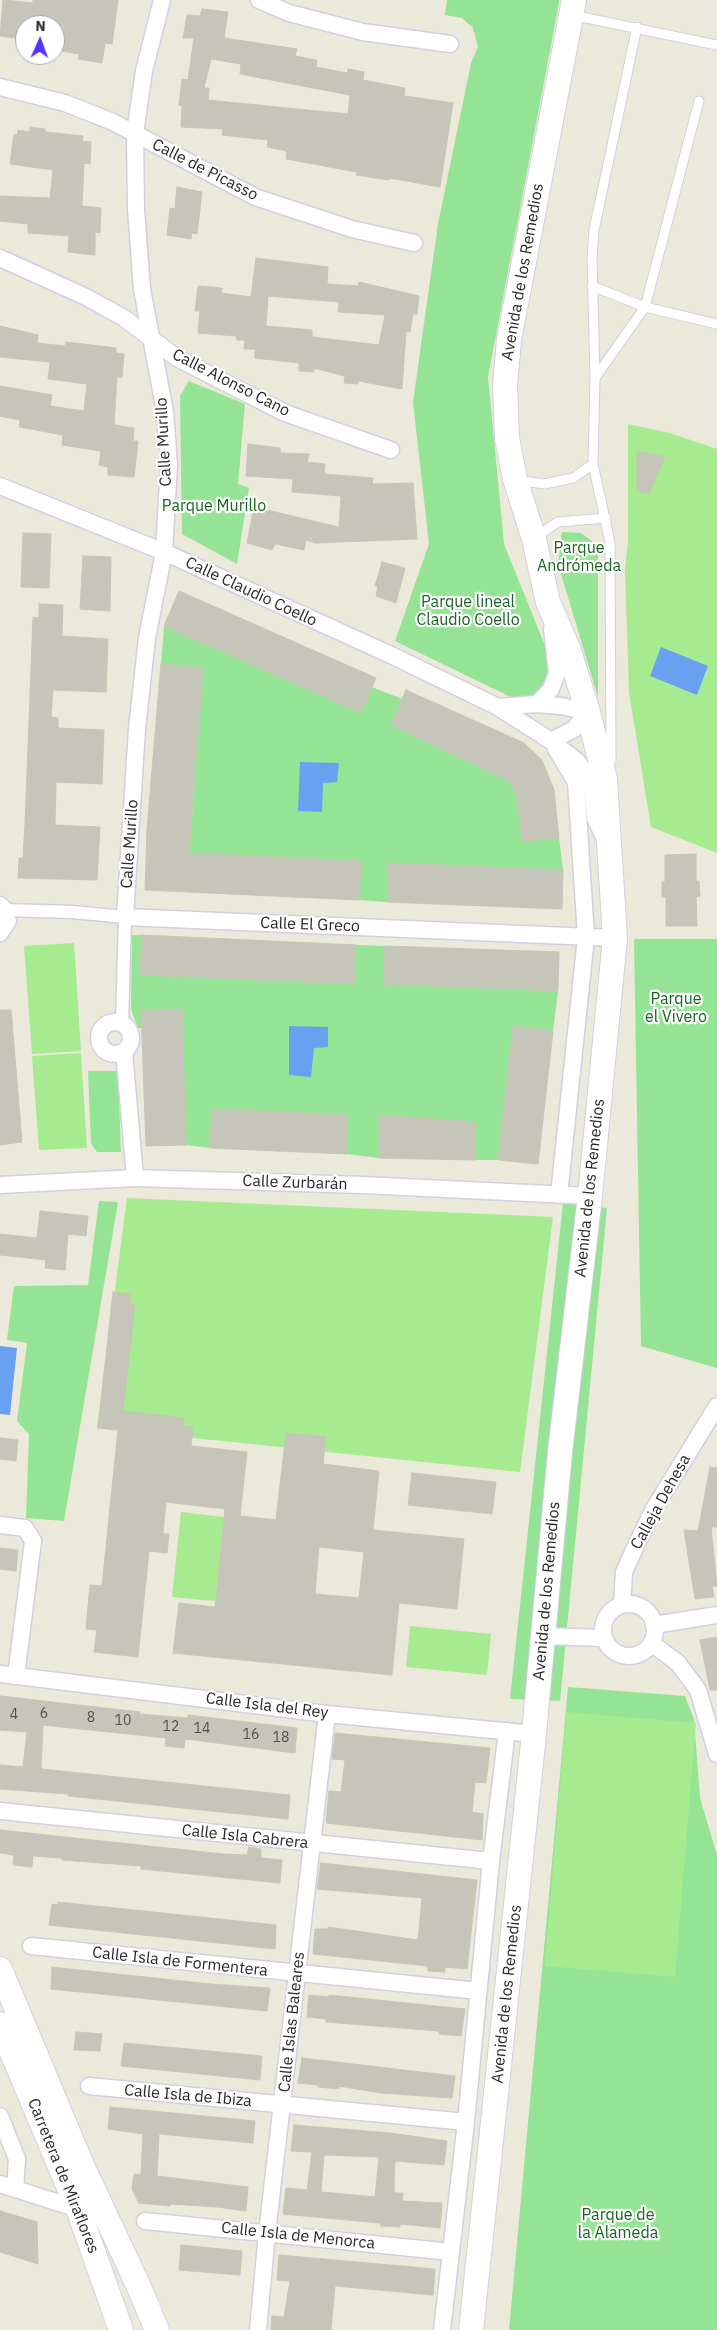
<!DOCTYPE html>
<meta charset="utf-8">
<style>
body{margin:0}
#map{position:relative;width:717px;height:2330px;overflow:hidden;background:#ebe9d9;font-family:"IBM Plex Sans",sans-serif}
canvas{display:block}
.north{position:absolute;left:15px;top:15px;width:50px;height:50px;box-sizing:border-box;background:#fff;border:1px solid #a9a9a9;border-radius:50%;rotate:2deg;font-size:14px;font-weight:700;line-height:20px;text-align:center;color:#282828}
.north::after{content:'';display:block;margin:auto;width:18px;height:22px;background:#5235fc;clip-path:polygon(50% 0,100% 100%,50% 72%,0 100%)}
</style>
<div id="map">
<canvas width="717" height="2330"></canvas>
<div class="north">N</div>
</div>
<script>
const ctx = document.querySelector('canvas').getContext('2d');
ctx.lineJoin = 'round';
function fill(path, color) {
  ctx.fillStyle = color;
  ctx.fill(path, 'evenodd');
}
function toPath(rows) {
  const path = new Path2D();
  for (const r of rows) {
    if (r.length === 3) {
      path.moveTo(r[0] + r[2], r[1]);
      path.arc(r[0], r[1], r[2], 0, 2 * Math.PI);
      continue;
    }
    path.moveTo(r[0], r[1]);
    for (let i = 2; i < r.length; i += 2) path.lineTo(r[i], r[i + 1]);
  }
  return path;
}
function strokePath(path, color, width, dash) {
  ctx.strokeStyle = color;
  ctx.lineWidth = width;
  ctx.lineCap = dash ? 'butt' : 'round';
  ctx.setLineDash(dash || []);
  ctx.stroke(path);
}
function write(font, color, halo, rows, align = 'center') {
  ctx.font = font + ' "IBM Plex Sans",sans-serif';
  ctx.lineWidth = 4.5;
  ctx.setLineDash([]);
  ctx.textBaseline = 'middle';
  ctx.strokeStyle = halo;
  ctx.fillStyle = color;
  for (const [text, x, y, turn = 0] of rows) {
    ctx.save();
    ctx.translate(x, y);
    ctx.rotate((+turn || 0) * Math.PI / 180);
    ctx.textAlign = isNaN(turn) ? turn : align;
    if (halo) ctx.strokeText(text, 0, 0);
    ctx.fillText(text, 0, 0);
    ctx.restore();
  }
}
fill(toPath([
 [447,0,559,0,559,3,488,377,504,544,550,658,551,674,543,690,532,697,515,699,395,641,429,544,413,402,438,224,471,63,478,47,473,28,462,18,445,15],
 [189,381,245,404,238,484,249,488,237,564,182,534,180,396],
 [562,532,581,533,592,541,598,551,598,697,558,564],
 [164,626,361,712,372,687,402,699,391,725,507,780,512,786,517,799,522,841,559,838,563,870,389,863,387,902,359,900,361,861,147,852,147,829,191,830,203,668,161,664],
 [132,935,142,935,140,975,354,984,356,945,385,946,383,984,558,991,553,1031,513,1026,498,1160,475,1160,379,1115,379,1158,346,1154,348,1115,212,1109,210,1148,186,1145,182,1009,142,1028,138,1028,131,1009],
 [634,939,717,939,717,1368,641,1346],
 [88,1071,118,1071,121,1152,97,1152,91,1143],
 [99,1201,118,1202,64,1521,26,1518,29,1434,17,1421,27,1343,7,1340,14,1286,88,1285],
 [563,1203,607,1208,560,1701,510,1699],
 [568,1687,685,1696,694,1719,700,1798,717,1855,717,2330,509,2330]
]), '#95e394');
fill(toPath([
 [628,424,670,433,717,449,717,853,651,827,629,692,625,570,628,540],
 [74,943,81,1051,32,1054,24,946],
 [81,1053,87,1148,39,1150,32,1056],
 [127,1198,553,1217,520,1472,97,1428],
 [181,1512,224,1517,215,1601,172,1597],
 [410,1626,491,1634,487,1675,406,1667],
 [566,1712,696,1723,675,1977,545,1966]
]), '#a6eb90');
fill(toPath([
 [661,647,708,666,697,695,650,676],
 [300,762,339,763,337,782,323,783,322,812,298,811],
 [289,1026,328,1027,328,1047,314,1048,311,1077,289,1075],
 [0,1346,17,1348,10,1415,0,1414]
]), '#6aa0f0');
const building = toPath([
 [3,0,33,3,33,0,118,0,112,44,105,43,102,63,78,59,79,54,55,50,55,25,23,25,21,39,0,36,3,0],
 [202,9,228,12,224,38,297,49,295,56,317,60,316,67,347,73,348,69,364,72,363,80,405,88,404,96,453,103,440,187,389,178,389,180,356,175,357,172,286,159,287,151,267,147,268,140,222,135,223,129,181,127,182,106,179,105,182,79,188,80,194,38,183,38,187,15,200,16,202,9],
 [211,59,241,64,240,74,350,95,348,114,208,100,209,88,204,88,211,59],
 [30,127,45,129,45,132,83,136,82,141,91,142,90,164,84,163,82,206,101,208,100,233,95,232,95,255,68,252,69,236,28,233,28,224,0,221,0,196,50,198,53,170,10,164,14,134,17,135,18,130,30,132,30,127],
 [177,187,202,192,197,234,192,233,191,239,167,235,170,208,175,209,177,187],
 [256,258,328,267,327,284,358,286,359,282,419,296,417,314,413,314,410,332,406,331,402,389,358,381,358,384,344,383,345,376,314,368,314,372,299,371,299,363,255,358,255,349,244,349,245,340,237,340,236,336,198,333,200,311,195,311,198,286,222,288,221,293,251,297,256,258],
 [268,296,339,302,338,312,385,315,379,345,312,337,312,330,266,326,268,296],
 [0,326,38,335,37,343,65,346,66,342,116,348,116,353,124,354,122,378,117,377,114,425,134,428,133,441,138,441,134,477,108,475,108,467,99,465,101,451,62,445,63,435,19,427,20,420,0,416,0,386,52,395,50,406,84,411,87,384,48,379,50,362,0,357,0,326],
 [248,444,280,448,280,453,309,454,307,462,325,464,324,474,373,478,372,484,413,483,417,539,315,543,306,540,304,550,275,544,272,550,247,543,254,507,339,527,341,496,292,492,293,479,246,476,248,444],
 [637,451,665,457,649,493,637,491,637,451],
 [23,533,51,534,49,588,21,587,23,533],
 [83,556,111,557,110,611,80,609,83,556],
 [382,562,405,568,396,603,376,596,378,586,375,586,382,562],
 [179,591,376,678,361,713,164,626,179,591],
 [39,604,63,605,62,636,108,639,106,692,53,690,52,704,51,717,58,718,58,728,104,730,102,784,56,782,55,825,100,827,97,880,18,878,19,858,23,858,25,824,33,617,39,618,39,604],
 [161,664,203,668,189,853,361,861,359,900,145,890,147,829,161,664],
 [406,690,524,743,542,760,554,790,559,838,522,841,517,799,512,786,507,780,391,725,406,690],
 [696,854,696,881,699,881,700,896,696,897,697,926,666,926,666,897,662,897,662,882,665,882,665,855,696,854],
 [389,863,563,870,562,909,387,902,389,863],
 [142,935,356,945,354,984,140,975,142,935],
 [385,946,559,952,558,991,383,984,385,946],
 [182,1009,186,1145,146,1146,141,1010,182,1009],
 [0,1010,11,1010,22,1142,0,1145,0,1010],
 [513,1026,553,1031,538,1164,498,1160,513,1026],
 [212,1109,348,1115,346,1154,210,1148,212,1109],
 [379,1115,476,1122,475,1160,379,1158,379,1115],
 [40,1211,88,1216,86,1236,68,1234,65,1270,45,1268,46,1260,0,1255,0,1234,37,1238,40,1211],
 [113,1292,131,1294,130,1304,135,1304,123,1411,184,1418,183,1426,193,1427,191,1446,247,1452,240,1516,276,1520,286,1433,326,1437,323,1464,379,1471,373,1530,464,1539,457,1609,399,1603,392,1675,173,1653,179,1603,215,1607,225,1509,166,1502,163,1534,169,1534,167,1553,149,1551,138,1657,94,1652,97,1630,86,1629,90,1585,102,1586,118,1430,98,1428,113,1292],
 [319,1547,364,1552,359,1598,315,1594,319,1547],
 [0,1438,18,1440,16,1461,0,1459,0,1438],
 [710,1467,717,1468,717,1527,711,1527,717,1586,712,1586,714,1597,695,1599,684,1530,698,1531,710,1467],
 [412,1473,496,1482,492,1514,408,1505,412,1473],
 [0,1548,18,1550,16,1571,0,1569,0,1548],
 [717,1637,717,1690,710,1690,700,1640,717,1637],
 [0,1696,140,1712,139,1714,188,1718,188,1715,297,1728,295,1753,185,1739,184,1748,165,1746,166,1738,43,1725,41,1769,290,1795,288,1819,68,1796,68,1794,0,1789,0,1765,23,1767,27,1732,0,1730,0,1696],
 [335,1733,490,1748,486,1783,475,1782,472,1812,483,1814,482,1840,326,1823,329,1791,341,1792,345,1760,332,1759,335,1733],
 [0,1830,223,1854,247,1855,249,1847,261,1849,261,1858,282,1860,280,1883,141,1869,141,1866,62,1860,62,1858,33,1856,32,1867,13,1865,14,1855,0,1853,0,1830],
 [321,1863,477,1880,467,1969,445,1967,445,1972,428,1971,428,1966,313,1954,315,1929,328,1929,328,1927,418,1940,422,1898,317,1889,321,1863],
 [58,1902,276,1925,275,1949,49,1925,52,1904,58,1905,58,1902],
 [52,1967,210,1984,270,1988,267,2011,51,1989,52,1967],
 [309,1995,329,1997,329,1995,465,2009,461,2036,439,2034,439,2031,326,2022,326,2019,307,2017,309,1995],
 [76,2032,102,2034,100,2051,74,2050,76,2032],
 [124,2043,262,2056,260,2080,121,2066,124,2043],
 [302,2058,455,2076,452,2098,381,2093,339,2086,339,2089,318,2087,318,2085,298,2083,302,2058],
 [110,2107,255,2121,253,2143,159,2134,157,2176,248,2187,246,2211,217,2207,170,2204,170,2206,139,2203,132,2189,134,2174,141,2175,143,2134,108,2129,110,2107],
 [294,2125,390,2133,447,2141,444,2165,395,2161,394,2178,394,2193,403,2193,402,2201,442,2203,440,2228,400,2224,400,2227,381,2226,380,2223,283,2214,286,2188,307,2190,312,2152,291,2151,294,2125],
 [324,2155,379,2157,375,2197,321,2192,324,2155],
 [0,2211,37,2222,38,2264,0,2252,0,2211],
 [181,2245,242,2251,240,2275,179,2270,181,2245],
 [279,2255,435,2269,433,2295,335,2286,331,2330,271,2330,272,2316,284,2317,290,2281,277,2280,279,2255]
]);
fill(building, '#c6c5b9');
strokePath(building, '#c6c6b3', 1);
const service = toPath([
 [572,15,717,45],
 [592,286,645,307,717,324],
 [595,378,645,307,699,101],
 [516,480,544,484,573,478,593,464],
 [536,537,558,522,606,518],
 [611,761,610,542,593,464,595,378,592,257,594,230,637,27]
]);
const pedestrian = toPath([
 [5,910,72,912,125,917,122,1023]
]);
const minor = toPath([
 [162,0,144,71,135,133,136,209,142,289,165,412,169,464,164,552,147,638,137,729,125,917,615,938],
 [259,0,289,13,363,32,450,44],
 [0,87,65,103,113,122,255,197,352,229,414,243],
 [0,258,86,297,124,318,177,358,285,413,391,450],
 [0,486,164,552,391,655,498,707,551,741,577,761,592,783,595,818,605,839],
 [537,704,551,689,557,673,552,629],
 [498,707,537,704,561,706,588,712,574,729,551,741],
 [556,749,576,782,586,937,559,1195],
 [0,905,5,910,8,921,0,933],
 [115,1038,16],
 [124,1051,135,1178],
 [0,1185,135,1178,363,1185,590,1196],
 [0,1525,25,1528,33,1541,16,1676],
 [629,1630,26],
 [622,1605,624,1572,639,1539,655,1507,717,1406],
 [654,1625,717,1615],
 [543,1636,603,1638],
 [651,1643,678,1663,698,1690,717,1754],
 [0,1674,327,1714,534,1734],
 [0,1811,491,1861],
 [31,1946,479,1991],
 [89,2086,466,2122],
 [0,2116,17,2159,15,2189],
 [0,2184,78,2209],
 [145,2221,451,2252],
 [258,2330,267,2233,327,1714],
 [442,2330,466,2122,491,1861,507,1731]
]);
const secondary = toPath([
 [0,1969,81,2163,139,2287,157,2330],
 [0,2024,78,2209,121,2330],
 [471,2330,534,1734,560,1452,590,1196,615,938,605,779,588,712,569,651,548,602,534,539,515,479,507,438,505,385,509,340,574,0]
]);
strokePath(service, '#d1cfe2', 11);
strokePath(pedestrian, '#d1cfe2', 15);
strokePath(minor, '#d1cfe2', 19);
strokePath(secondary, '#d1cfe2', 26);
strokePath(service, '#fff', 9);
strokePath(pedestrian, '#fff', 12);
strokePath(minor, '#fff', 16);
strokePath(secondary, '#fff', 24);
write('14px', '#504f4c', null, [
 ["6",44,1714],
 ["4",14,1715],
 ["8",91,1718],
 ["10",123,1721],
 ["12",171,1727],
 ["14",202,1729],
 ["16",251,1735],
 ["18",281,1738]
]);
write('16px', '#282828', '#fff', [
 ["Calle de Picasso",205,170,27],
 ["Avenida de los Remedios",523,272,-80],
 ["Calle Alonso Cano",231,383,27],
 ["Calle Murillo",164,442,-93],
 ["Calle Claudio Coello",251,592,25],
 ["Calle Murillo",130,844,-86],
 ["Calle El Greco",310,925,2],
 ["Calle Zurbarán",295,1183,2],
 ["Avenida de los Remedios",590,1188,-84],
 ["Calleja Dehesa",661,1502,-61],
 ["Avenida de los Remedios",547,1591,-85],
 ["Calle Isla del Rey",267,1706,7],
 ["Calle Isla Cabrera",245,1837,6],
 ["Calle Isla de Formentera",180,1962,6],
 ["Avenida de los Remedios",507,1994,-84],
 ["Calle Islas Baleares",292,2022,-84],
 ["Calle Isla de Ibiza",188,2096,5],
 ["Carretera de Miraflores",63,2176,68],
 ["Calle Isla de Menorca",298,2236,6]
]);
write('16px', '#186521', '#fff', [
 ["Parque Murillo",214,506],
 ["Parque",579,548],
 ["Andrómeda",579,566],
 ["Parque lineal",468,602],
 ["Claudio Coello",468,620],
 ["Parque",676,999],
 ["el Vivero",676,1017],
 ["Parque de",618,2215],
 ["la Alameda",618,2233]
]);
</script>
